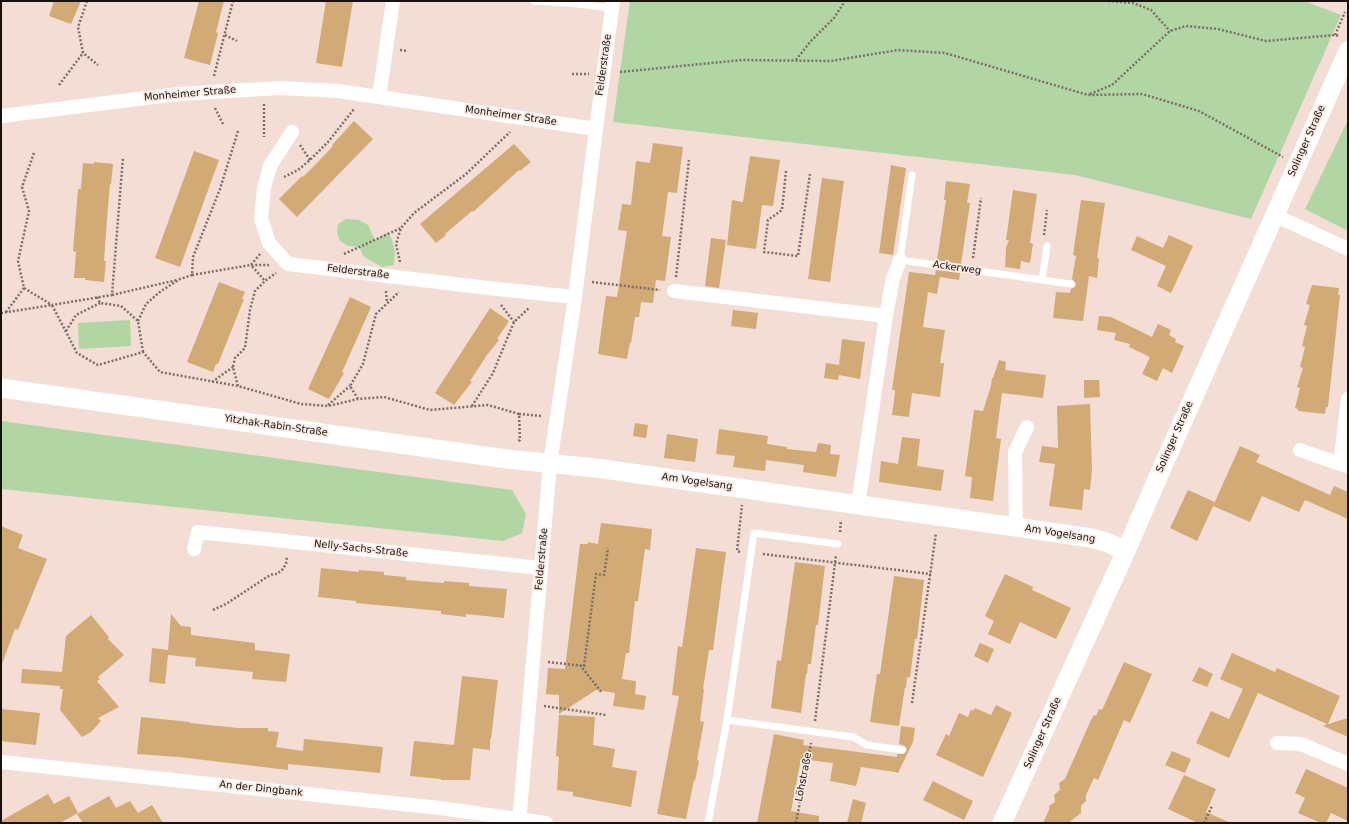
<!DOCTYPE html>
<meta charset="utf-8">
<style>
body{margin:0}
#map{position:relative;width:1349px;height:824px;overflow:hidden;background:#f3ddd5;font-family:"DejaVu Sans",sans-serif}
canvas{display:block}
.frame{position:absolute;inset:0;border:2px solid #18110e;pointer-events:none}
</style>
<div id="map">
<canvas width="1349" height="824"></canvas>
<div class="frame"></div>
</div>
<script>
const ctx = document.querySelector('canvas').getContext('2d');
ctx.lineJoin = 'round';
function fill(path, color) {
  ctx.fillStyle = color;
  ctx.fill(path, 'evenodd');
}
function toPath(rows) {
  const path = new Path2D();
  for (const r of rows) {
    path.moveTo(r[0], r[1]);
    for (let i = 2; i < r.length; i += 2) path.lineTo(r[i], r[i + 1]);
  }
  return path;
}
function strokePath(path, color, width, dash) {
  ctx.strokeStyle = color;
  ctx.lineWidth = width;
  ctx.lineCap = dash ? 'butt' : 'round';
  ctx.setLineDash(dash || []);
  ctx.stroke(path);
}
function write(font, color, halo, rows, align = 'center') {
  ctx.font = font + ' "DejaVu Sans",sans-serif';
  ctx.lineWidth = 3.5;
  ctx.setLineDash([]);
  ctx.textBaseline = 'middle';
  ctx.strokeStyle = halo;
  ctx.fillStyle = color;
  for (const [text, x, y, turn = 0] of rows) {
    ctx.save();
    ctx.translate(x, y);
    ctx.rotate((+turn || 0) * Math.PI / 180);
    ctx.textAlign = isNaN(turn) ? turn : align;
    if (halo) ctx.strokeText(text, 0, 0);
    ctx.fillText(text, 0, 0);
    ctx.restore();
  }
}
fill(toPath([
 [630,1,1304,1,1341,15,1251,219,1075,175,613,122],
 [1348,120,1348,231,1305,209],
 [346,219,359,220,368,225,375,240,388,232,392,240,395,252,394,265,382,267,364,257,359,247,348,246,340,241,337,232,338,224],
 [130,320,131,346,79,349,78,323],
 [1,421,512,490,526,514,522,533,503,541,1,489]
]), '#b1d6a4');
fill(toPath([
 [54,1,81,1,71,24,49,16],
 [199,1,224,1,216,32,218,33,210,65,184,58],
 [326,1,353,1,342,67,316,63],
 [354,121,373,139,297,217,279,199,302,176,303,177,318,162,333,146,332,145],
 [653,143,683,147,677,193,668,192,662,236,671,237,665,281,656,280,653,303,641,302,639,317,635,317,631,343,630,342,627,359,598,354,606,296,617,297,621,271,627,231,618,230,622,204,631,205,636,161,650,163],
 [514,144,531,162,520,171,519,170,473,212,472,211,445,234,446,235,436,243,420,224],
 [194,151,219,160,180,267,155,258],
 [750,156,780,160,773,206,762,205,756,249,727,245,732,200,743,202],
 [94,162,113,164,111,184,110,184,107,219,104,261,106,261,104,282,85,280,85,278,74,278,76,252,73,251,78,189,81,189,83,163,94,164],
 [891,165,906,168,893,255,879,253],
 [822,178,844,181,830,282,808,279],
 [946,181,970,184,967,203,970,203,961,264,937,260,946,200,944,200],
 [1013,190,1037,194,1030,243,1033,244,1030,263,1021,261,1020,269,1005,267,1006,248,1009,240,1006,240],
 [1081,200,1105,203,1097,258,1099,259,1097,278,1089,276,1083,321,1053,318,1056,292,1070,293,1071,289,1075,287,1076,285,1075,282,1072,279,1076,256,1073,255],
 [1169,235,1193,246,1171,293,1157,286,1166,266,1131,250,1137,236,1163,248],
 [711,238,726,240,719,288,705,286],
 [936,270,960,273,959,280,940,277,937,294,928,292,923,327,945,330,940,363,944,363,940,397,912,393,909,417,892,415,895,393,895,390,892,390,909,272,935,275],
 [219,282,245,292,242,299,244,299,218,364,216,364,213,372,187,362],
 [1312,285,1339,288,1338,295,1340,295,1328,407,1326,407,1325,414,1298,411,1298,409,1295,408,1300,388,1297,387,1303,368,1300,367,1305,347,1302,346,1307,326,1304,325,1310,305,1306,304],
 [350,297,371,307,342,372,344,373,329,399,308,389],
 [490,308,509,321,497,339,499,340,487,355,470,381,472,382,454,405,435,393],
 [733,310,758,313,756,329,731,326],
 [1099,316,1111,317,1152,337,1158,324,1171,330,1169,335,1176,339,1175,342,1184,346,1172,373,1163,368,1157,381,1142,374,1150,357,1129,347,1130,344,1114,340,1116,333,1097,330],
 [842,339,865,342,860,379,839,375,838,380,824,378,826,363,839,365],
 [999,360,1006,362,1005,370,1046,375,1043,398,1002,393,996,438,1001,439,993,501,970,498,972,477,965,476,974,410,983,411,991,386,992,378,993,378],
 [1084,380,1099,380,1100,397,1084,398],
 [1090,404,1092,469,1090,490,1084,489,1082,510,1049,506,1055,464,1039,462,1042,446,1058,448,1057,406],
 [635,423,648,425,646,438,633,436],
 [719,429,768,436,767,444,787,447,787,449,816,452,818,443,831,445,830,454,840,455,836,477,803,472,804,465,766,460,765,471,733,467,735,456,716,454],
 [667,434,698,439,695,462,664,458],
 [902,437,920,439,917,466,944,470,941,491,879,482,881,461,898,464],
 [1240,446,1260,455,1256,462,1330,495,1334,486,1348,492,1348,519,1305,500,1299,512,1262,496,1250,522,1213,506],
 [1188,490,1215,502,1197,541,1170,528],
 [601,523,652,529,650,550,645,549,638,601,635,601,629,653,626,653,622,679,636,681,635,694,646,696,644,710,613,706,615,693,596,690,559,714,559,695,546,694,548,668,565,669,580,544,588,544,588,542,598,544],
 [1,526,23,535,18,548,47,559,18,630,15,629,2,664],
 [696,548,726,552,713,650,709,650,703,689,704,689,700,721,704,722,697,760,699,761,695,781,694,780,686,819,657,814,679,696,672,695,678,646,682,647],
 [795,562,825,566,818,625,816,625,811,664,808,664,807,674,806,674,801,713,771,708,777,660,781,661],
 [321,568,359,572,359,570,384,572,384,575,406,577,406,580,444,583,444,581,469,583,469,586,507,589,504,618,466,614,466,617,441,614,441,611,356,603,356,601,318,597],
 [1005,574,1033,587,1032,590,1071,608,1056,639,1020,622,1010,644,988,634,994,621,985,616],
 [894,576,924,580,917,639,915,639,910,678,907,677,906,688,905,687,899,726,870,722,877,674,880,674],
 [171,614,181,626,191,627,191,635,255,643,255,650,290,654,286,682,252,679,253,672,195,666,196,658,168,655,165,684,149,682,152,648,168,650],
 [91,615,109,637,108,639,124,655,98,677,100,679,97,681,119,707,98,718,101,721,91,732,82,737,60,710,63,689,60,689,60,686,21,683,22,669,62,672,66,636],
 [980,643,994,649,988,663,974,656],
 [1232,653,1275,672,1277,668,1340,696,1328,724,1348,718,1348,737,1323,726,1327,724,1258,693,1229,758,1196,743,1211,711,1229,719,1243,689,1220,679],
 [1124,662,1152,674,1130,723,1124,720,1098,780,1094,778,1086,795,1086,801,1081,806,1081,813,1068,823,1043,823,1049,810,1049,806,1055,802,1054,795,1060,790,1059,783,1065,779,1090,722,1094,715,1096,716,1099,709,1102,710],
 [1199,667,1213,674,1207,687,1192,681],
 [462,676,498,680,491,739,490,739,490,750,473,748,470,780,441,780,441,779,410,776,414,741,454,745],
 [996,705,1012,713,983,777,936,755,946,734,949,736,959,713,968,717,971,709,973,711,975,708,991,715],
 [1,709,40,713,36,745,1,741],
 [559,715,595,717,593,745,615,749,612,767,637,771,631,807,573,796,573,792,557,790,559,757,556,756],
 [141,717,190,722,190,723,238,728,268,728,268,731,279,732,276,747,303,751,304,739,383,747,380,773,288,764,288,770,179,757,137,754],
 [901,726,915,728,913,742,898,773,895,772,861,767,856,786,830,781,833,763,801,759,791,811,819,816,819,823,757,823,774,734,804,740,803,745,897,757,897,754,904,754,907,750,905,746,899,744],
 [1172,751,1191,759,1185,773,1165,765],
 [1306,769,1348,788,1348,821,1331,813,1326,823,1321,823,1298,813,1305,798,1295,793],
 [1184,775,1216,789,1206,812,1231,823,1198,823,1168,809],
 [933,781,973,801,964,820,923,800],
 [48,794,54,804,69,796,78,813,60,823,1,823,1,821],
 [109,796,116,808,130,801,138,813,152,805,163,823,83,823,77,814],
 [853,799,866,803,861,823,847,823]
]), '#d1aa75');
strokePath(toPath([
 [87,1,78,27,83,53,98,65],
 [1108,1,1133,3,1151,10,1170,31],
 [225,35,237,41],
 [1335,35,1345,12],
 [400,50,408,51],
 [796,60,810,42,834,18,845,1],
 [620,72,742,60,831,61,898,50,945,53,1088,95,1142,94,1199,111,1283,157],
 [572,74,589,74],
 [214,76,233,1],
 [59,85,83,53],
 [1090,94,1112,85,1170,31,1186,26,1218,29,1266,41,1335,35,1339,36],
 [264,104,264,137],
 [215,108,223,124],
 [238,131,220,189,193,257,192,275,251,265,269,265],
 [300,145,310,160],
 [34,153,22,187,29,211,18,261,24,288,52,305,112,295,123,157],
 [786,171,782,210,768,220,764,252,798,256,810,174],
 [284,177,298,170,310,160,328,142,354,109],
 [1044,235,1047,210],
 [260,254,251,265,265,281],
 [344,254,401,228],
 [973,258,981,198],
 [400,262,396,244,401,228,414,213,466,174,510,132],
 [676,277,689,160],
 [592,282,660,290],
 [386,291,387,303],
 [112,295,177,280],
 [97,297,100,303,121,306,138,321,143,352],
 [501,305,514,322],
 [6,312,24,288],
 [1,313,52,305,77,353,98,365,143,352,160,372,238,386,301,404,328,406,358,399,384,397,430,410,488,405,519,414,520,440,517,442],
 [138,321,146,304,161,291,180,279,192,275],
 [66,331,76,315,100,303],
 [212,382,233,367],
 [238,386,233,367,235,358,245,348,250,310,255,291,265,281,276,273],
 [358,399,350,386,363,364,376,314,399,292],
 [328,405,350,386],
 [472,406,493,373,514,322,529,308],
 [519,414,542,416],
 [840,532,841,520],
 [740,552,737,551,742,505],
 [763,554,931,574],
 [213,610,226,604,267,577,273,574,277,574,282,570,286,564,287,557],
 [548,662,584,666,596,574,604,575,608,548],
 [580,665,602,693],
 [912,703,936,533],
 [544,706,606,715],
 [815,721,836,555],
 [796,823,811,743],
 [1204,823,1212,806]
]), '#7c6e69', 2.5, [2, 2]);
strokePath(toPath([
 [534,1,569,3,569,1],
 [569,3,612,8],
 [912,175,900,260,1071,284],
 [1042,280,1047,246],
 [727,720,853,737,867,745,902,750],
 [708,823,727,720,754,533,838,544]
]), '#fff', 7);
strokePath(toPath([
 [379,97,393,1],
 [1,116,178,94,280,88,338,91,596,129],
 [292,132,270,166,264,188,261,218,269,243,288,264,488,288,575,297],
 [1274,215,1348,249],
 [674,291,886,316,858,505],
 [886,316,893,278,900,260],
 [1348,399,1340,464,1348,466],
 [1300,450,1340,464],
 [1016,527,1015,452,1027,427],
 [194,549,198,532,541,568],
 [1277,743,1301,744,1348,764],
 [1,762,440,808,546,823],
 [519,823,550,464,575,297,596,129,613,1]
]), '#fff', 14);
strokePath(toPath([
 [1,388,507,459,596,468,1016,527,1091,538,1106,542,1126,551],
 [1002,823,1126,551,1158,477,1348,51]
]), '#fff', 19);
write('10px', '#18110e', '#fdebe5', [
 ["Felderstraße",604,65,-82],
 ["Monheimer Straße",190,94,-5],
 ["Monheimer Straße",511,116,8],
 ["Solinger Straße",1307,141,-66],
 ["Ackerweg",957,268,8],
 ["Felderstraße",358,272,7],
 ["Yitzhak-Rabin-Straße",276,426,8],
 ["Solinger Straße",1175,437,-66],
 ["Am Vogelsang",697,482,8],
 ["Am Vogelsang",1060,534,9],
 ["Nelly-Sachs-Straße",361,549,6],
 ["Felderstraße",542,559,-85],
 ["Solinger Straße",1043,733,-66],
 ["Löhstraße",804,777,-79],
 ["An der Dingbank",261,789,6]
]);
</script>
